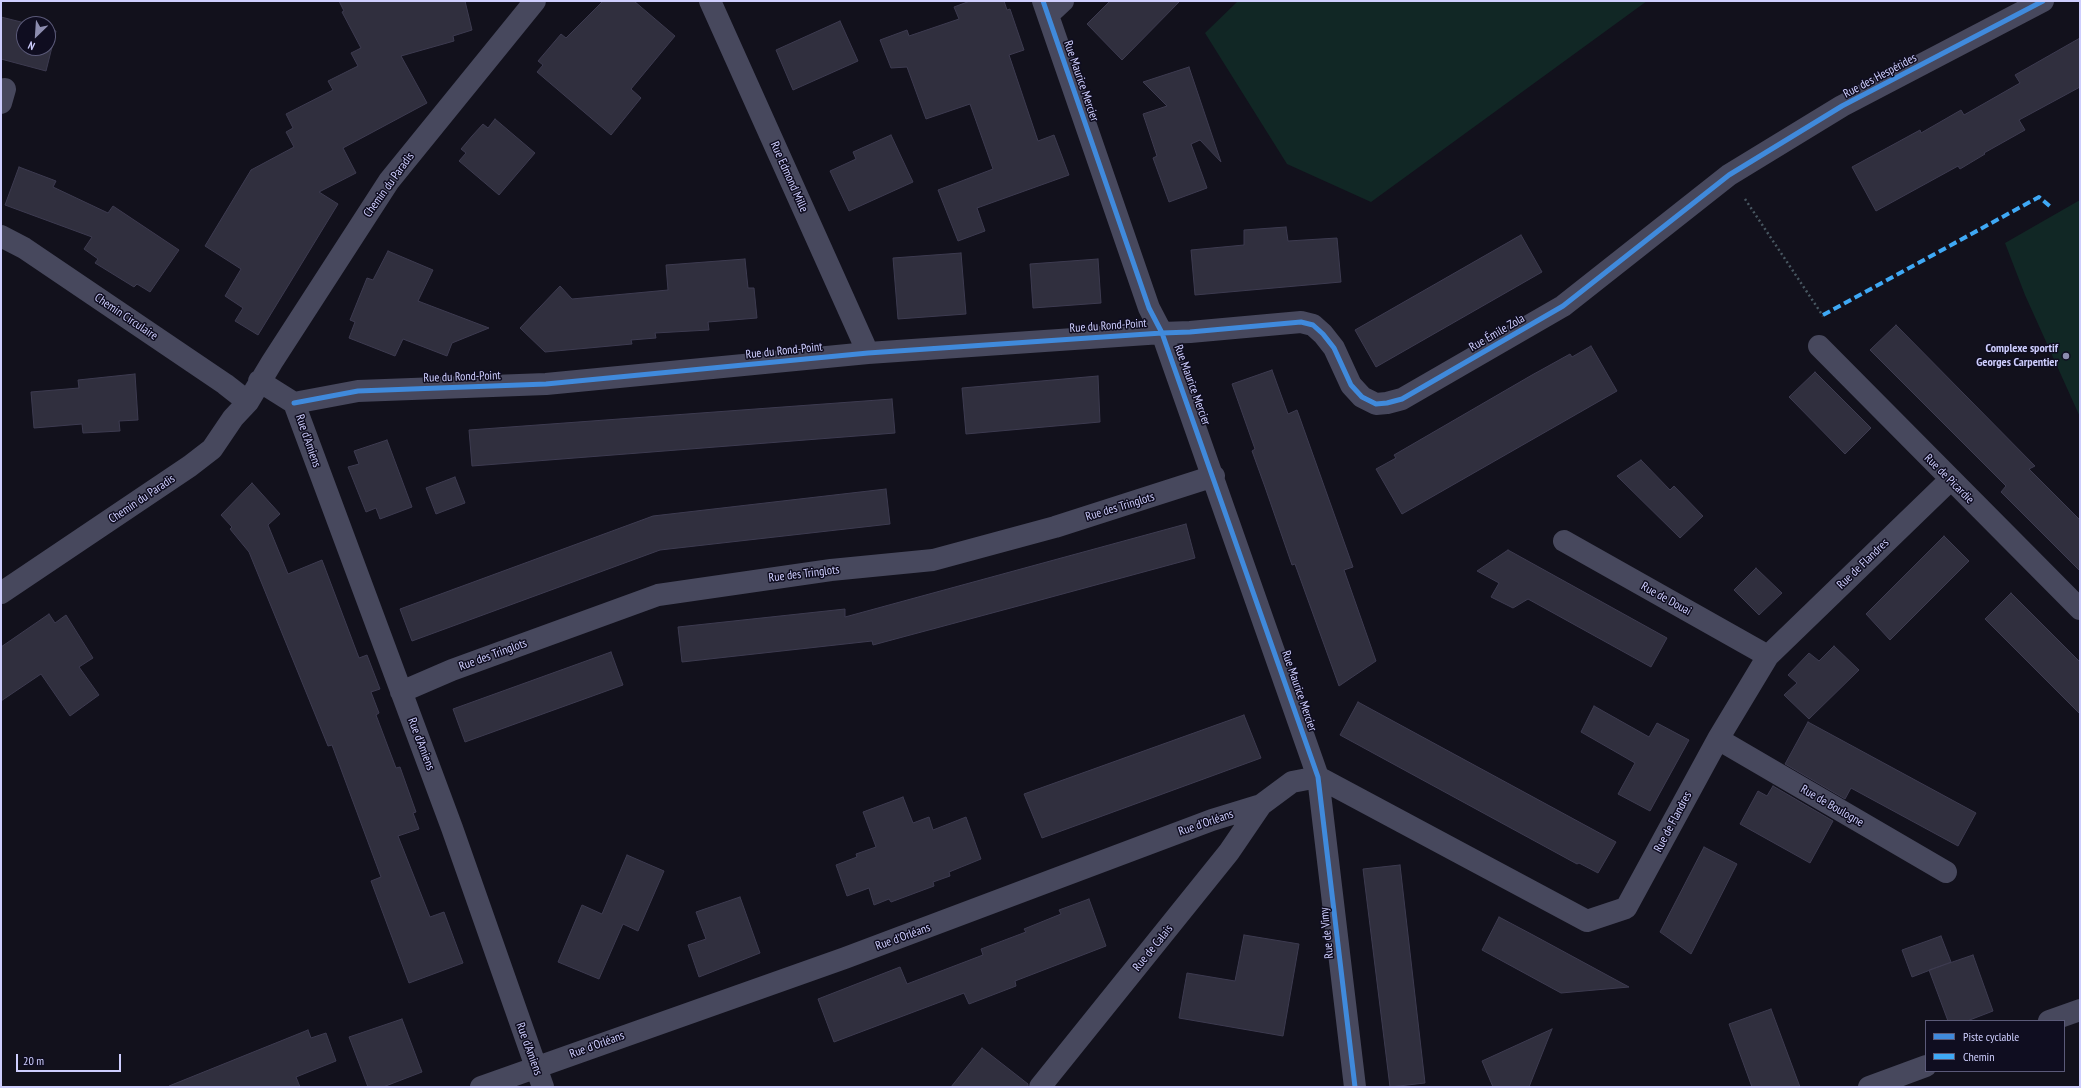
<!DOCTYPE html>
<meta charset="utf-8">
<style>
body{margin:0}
#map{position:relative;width:2081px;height:1088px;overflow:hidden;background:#12111c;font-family:"PT Sans Narrow",sans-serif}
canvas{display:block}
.frame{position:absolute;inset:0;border:2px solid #cecefe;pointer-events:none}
.legend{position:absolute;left:1925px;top:1020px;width:140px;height:52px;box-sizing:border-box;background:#0f0d20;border:1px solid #5b5a79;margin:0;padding:5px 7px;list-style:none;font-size:12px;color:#cecefe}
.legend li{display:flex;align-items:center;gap:8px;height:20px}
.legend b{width:20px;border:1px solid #5b5a79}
.north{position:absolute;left:16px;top:16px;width:40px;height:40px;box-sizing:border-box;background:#0f0d20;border:1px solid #5b5a79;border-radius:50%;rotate:205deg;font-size:11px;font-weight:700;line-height:16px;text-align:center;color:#cecefe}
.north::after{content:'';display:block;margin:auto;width:14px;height:18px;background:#8c8caf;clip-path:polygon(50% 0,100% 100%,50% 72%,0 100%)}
.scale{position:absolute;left:16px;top:1054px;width:105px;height:18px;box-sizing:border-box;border:2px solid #cecefe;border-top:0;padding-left:5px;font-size:12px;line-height:14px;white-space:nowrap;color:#cecefe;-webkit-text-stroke:3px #0f0d20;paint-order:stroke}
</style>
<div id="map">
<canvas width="2081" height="1088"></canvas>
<div class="frame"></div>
<ul class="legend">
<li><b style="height:5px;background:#408adc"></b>Piste cyclable</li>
<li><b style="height:5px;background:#3fa9f5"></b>Chemin</li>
</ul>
<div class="north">N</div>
<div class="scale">20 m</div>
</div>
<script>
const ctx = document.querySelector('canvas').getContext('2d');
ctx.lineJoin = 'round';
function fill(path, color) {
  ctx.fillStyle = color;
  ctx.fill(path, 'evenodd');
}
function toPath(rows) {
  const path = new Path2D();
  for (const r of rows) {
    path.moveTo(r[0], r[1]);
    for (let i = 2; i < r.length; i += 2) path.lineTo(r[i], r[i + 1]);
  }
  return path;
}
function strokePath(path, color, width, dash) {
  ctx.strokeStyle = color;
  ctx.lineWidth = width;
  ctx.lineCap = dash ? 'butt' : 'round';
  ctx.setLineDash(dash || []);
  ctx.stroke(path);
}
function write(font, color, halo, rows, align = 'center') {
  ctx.font = font + ' "PT Sans Narrow",sans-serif';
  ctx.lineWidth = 3;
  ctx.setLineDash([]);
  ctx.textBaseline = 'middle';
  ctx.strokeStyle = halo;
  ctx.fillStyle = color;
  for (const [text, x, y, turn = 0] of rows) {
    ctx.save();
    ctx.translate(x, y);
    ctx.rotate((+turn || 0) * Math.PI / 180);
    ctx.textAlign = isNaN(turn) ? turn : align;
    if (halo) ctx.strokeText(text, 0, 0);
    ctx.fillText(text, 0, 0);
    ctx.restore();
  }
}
fill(toPath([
 [1238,1,1647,1,1371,202,1287,164,1205,33],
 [2080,200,2080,417,2025,295,2005,243]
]), '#112725');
const building = toPath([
 [339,1,465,1,472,30,453,36,454,41,401,56,427,103,343,148,356,173,319,192,338,204,258,335,235,321,243,308,225,296,241,269,205,246,251,170,294,147,286,132,293,128,286,114,333,90,328,81,358,66,351,53,361,48,342,12,344,11,339,1],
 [603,1,634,1,675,36,631,89,641,98,611,135,537,72,543,65,538,61,561,34,566,38,603,1],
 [970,1,1004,1,1007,10,1010,9,1024,50,1009,55,1038,141,1054,135,1069,175,977,208,985,231,958,241,938,190,993,169,970,104,926,119,907,67,891,68,880,40,907,30,909,36,959,19,954,7,970,1],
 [1110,1,1180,1,1122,60,1087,24,1110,1],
 [1,17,29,24,24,24,24,48,48,48,48,29,56,31,46,71,1,59,1,17],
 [840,21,858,61,793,90,776,50,840,21],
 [2080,38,2080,87,2019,120,2025,130,1984,153,1985,154,1960,169,1958,166,1876,211,1852,167,1920,130,1921,133,1961,110,1964,115,2020,83,2015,75,2080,38],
 [1189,67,1221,162,1200,140,1191,144,1207,188,1169,202,1153,158,1157,156,1143,114,1167,106,1143,82,1189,67],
 [495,119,535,153,499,195,459,161,466,153,461,149,472,136,483,124,488,128,495,119],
 [891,135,913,182,849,211,830,171,856,159,853,152,891,135],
 [19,167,56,181,53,187,108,213,113,206,179,250,150,292,137,284,134,287,95,263,98,259,84,249,92,237,5,205,19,167],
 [1286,227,1288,241,1337,238,1341,282,1195,295,1191,250,1244,245,1244,230,1286,227],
 [1521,235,1542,272,1376,367,1355,330,1521,235],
 [388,251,433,270,418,301,489,328,452,343,447,356,403,339,395,356,349,338,355,322,350,320,367,278,373,280,388,251],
 [961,253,966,314,898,319,893,258,961,253],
 [745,259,748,288,754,288,757,318,708,322,709,330,655,333,656,338,631,340,632,344,545,352,520,328,560,286,572,299,668,290,666,265,745,259],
 [1098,259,1101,303,1033,308,1030,264,1098,259],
 [1896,325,2035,466,2029,469,2080,520,2080,571,2001,492,2006,486,1870,350,1896,325],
 [1591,346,1617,391,1402,514,1376,469,1396,458,1394,455,1532,375,1570,354,1572,357,1591,346],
 [1272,370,1288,414,1297,410,1353,567,1344,570,1376,661,1339,686,1295,564,1292,565,1265,487,1252,451,1255,449,1232,384,1272,370],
 [1815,372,1871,428,1845,454,1789,397,1815,372],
 [135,374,138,420,119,421,120,431,83,433,82,424,34,428,31,392,79,388,78,380,135,374],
 [1098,376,1100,422,966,434,962,388,1098,376],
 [892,399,895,433,472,466,469,430,892,399],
 [387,440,412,507,380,519,376,508,366,512,348,467,359,464,354,451,387,440],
 [1641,460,1670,490,1674,486,1703,516,1680,538,1617,476,1641,460],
 [455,477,465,503,436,514,426,488,455,477],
 [252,483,280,514,268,525,288,574,322,560,359,658,367,655,380,689,371,692,379,713,376,715,396,768,400,767,416,812,413,813,419,829,398,836,430,917,444,912,463,963,409,983,371,881,381,877,332,745,328,746,249,552,230,529,232,527,221,515,252,483],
 [886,489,890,524,660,550,412,641,400,609,653,516,886,489],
 [1186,524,1195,558,1033,602,873,645,872,641,682,662,678,627,845,609,845,617,1186,524],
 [1944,536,1969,561,1890,640,1866,614,1944,536],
 [1508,550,1667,638,1651,667,1528,599,1513,608,1491,597,1499,583,1477,571,1508,550],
 [1756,568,1782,593,1759,615,1734,590,1756,568],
 [2011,593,2080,662,2080,714,1985,619,2011,593],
 [49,614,55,623,66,615,93,658,79,667,99,695,70,716,41,674,1,701,1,647,49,614],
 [1834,646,1859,670,1809,719,1784,695,1797,683,1788,675,1809,653,1819,661,1834,646],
 [611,652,623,685,465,742,453,709,611,652],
 [1358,702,1616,842,1598,873,1579,863,1577,864,1340,735,1358,702],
 [1594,706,1649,737,1657,723,1689,740,1650,811,1618,794,1635,763,1581,732,1594,706],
 [1244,715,1261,758,1042,838,1024,794,1244,715],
 [1808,722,1976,813,1958,846,1851,788,1845,799,1785,764,1808,722],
 [1773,786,1833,821,1810,863,1740,824,1758,791,1767,796,1773,786],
 [903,797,913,823,929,817,933,830,966,817,981,859,949,872,950,876,933,882,934,886,891,902,889,899,874,905,869,888,847,896,836,865,857,857,856,854,876,847,863,812,903,797],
 [1704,847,1737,864,1691,954,1660,932,1704,847],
 [627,855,664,871,638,931,623,924,599,979,558,962,582,905,602,914,627,855],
 [1400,865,1425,1083,1390,1087,1363,869,1400,865],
 [740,897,760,953,699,977,688,945,706,939,696,912,740,897],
 [1089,899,1106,946,1015,981,1016,986,969,1004,964,993,834,1042,818,999,900,967,907,984,983,955,981,949,1026,932,1024,929,1061,914,1059,910,1089,899],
 [1499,917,1533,935,1629,987,1561,993,1482,950,1499,917],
 [1244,935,1299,944,1283,1036,1179,1018,1187,973,1235,981,1244,935],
 [1941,936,1951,962,1912,977,1902,950,1941,936],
 [1973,955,1993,1011,1967,1021,1948,1021,1929,970,1973,955],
 [1771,1009,1800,1087,1752,1087,1729,1024,1771,1009],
 [402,1019,422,1072,383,1087,368,1087,349,1037,402,1019],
 [1552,1029,1529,1087,1493,1087,1482,1061,1552,1029],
 [308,1030,311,1038,326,1033,336,1061,296,1077,300,1087,169,1087,169,1086,308,1030],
 [982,1048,1028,1084,1028,1087,951,1087,982,1048]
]);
fill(building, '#302f3e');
strokePath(building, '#3d3b50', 1);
strokePath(toPath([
 [1745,199,1823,316]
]), '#485761', 2.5, [2, 3]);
strokePath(toPath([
 [710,1,868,353],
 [1043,1,1149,308,1162,333,1318,777,1355,1087],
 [1048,15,1063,1],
 [1,103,5,89],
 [1,236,24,248,225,384,248,402],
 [1819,346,2080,609],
 [259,381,294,403],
 [294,403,358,391,546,384,868,353,1162,333,1190,332,1301,322,1313,325,1323,334,1334,348,1351,385,1362,397,1376,404,1387,403,1402,399,1563,306,1729,175,1842,106,2043,1],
 [294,403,452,828,543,1087],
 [1564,541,1768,656],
 [1,593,190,466,212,449,233,418,248,402,272,362,389,181,535,1],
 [401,692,452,670,658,595,831,570,933,560,1055,527,1214,476],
 [1718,739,1946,872],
 [1318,777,1587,921,1626,908,1718,739,1768,656,1950,480],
 [2049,1021,2080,1010],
 [481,1087,845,958,1212,820,1261,805,1292,782,1318,777],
 [1040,1087,1229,852,1261,805],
 [1869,1087,1926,1066]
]), '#47485d', 22);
strokePath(toPath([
 [1823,315,2039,197,2052,208]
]), '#3fa9f5', 4, [8, 4]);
strokePath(toPath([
 [1043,1,1149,308,1162,333,1318,777,1355,1087],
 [294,403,358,391,546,384,868,353,1162,333,1190,332,1301,322,1313,325,1323,334,1334,348,1351,385,1362,397,1376,404,1387,403,1402,399,1563,306,1729,175,1842,106,2043,1]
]), '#408adc', 5);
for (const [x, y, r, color] of [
 [2066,356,4,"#8c8caf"]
]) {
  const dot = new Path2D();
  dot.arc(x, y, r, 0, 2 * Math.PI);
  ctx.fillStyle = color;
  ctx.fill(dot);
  strokePath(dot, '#0f0d20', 1.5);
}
write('12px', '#cecefe', '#0f0d20', [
 ["Rue des Hespérides",1880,76,-28],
 ["Rue Maurice Mercier",1081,81,71],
 ["Rue Edmond Mille",789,177,66],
 ["Chemin du Paradis",389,185,-54],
 ["Chemin Circulaire",126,317,34],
 ["Rue du Rond-Point",1108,326,-4],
 ["Rue Émile Zola",1497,333,-30],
 ["Rue du Rond-Point",784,351,-6],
 ["Rue du Rond-Point",462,377,-2],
 ["Rue Maurice Mercier",1192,385,70],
 ["Rue d'Amiens",308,441,71],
 ["Rue de Picardie",1949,479,45],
 ["Chemin du Paradis",142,499,-34],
 ["Rue des Tringlots",1120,507,-17],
 ["Rue de Flandres",1863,564,-44],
 ["Rue des Tringlots",804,574,-7],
 ["Rue de Douai",1666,599,29],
 ["Rue des Tringlots",493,655,-20],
 ["Rue Maurice Mercier",1299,691,71],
 ["Rue d'Amiens",421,744,69],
 ["Rue de Boulogne",1832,806,30],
 ["Rue de Flandres",1673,822,-62],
 ["Rue d'Orléans",1206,823,-19],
 ["Rue de Vimy",1327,933,-96],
 ["Rue d'Orléans",903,937,-20],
 ["Rue de Calais",1153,948,-51],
 ["Rue d'Orléans",597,1045,-20],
 ["Rue d'Amiens",529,1049,70]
]);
write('bold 12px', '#cecefe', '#0f0d20', [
 ["Complexe sportif",2058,349],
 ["Georges Carpentier",2058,363]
], 'right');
</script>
